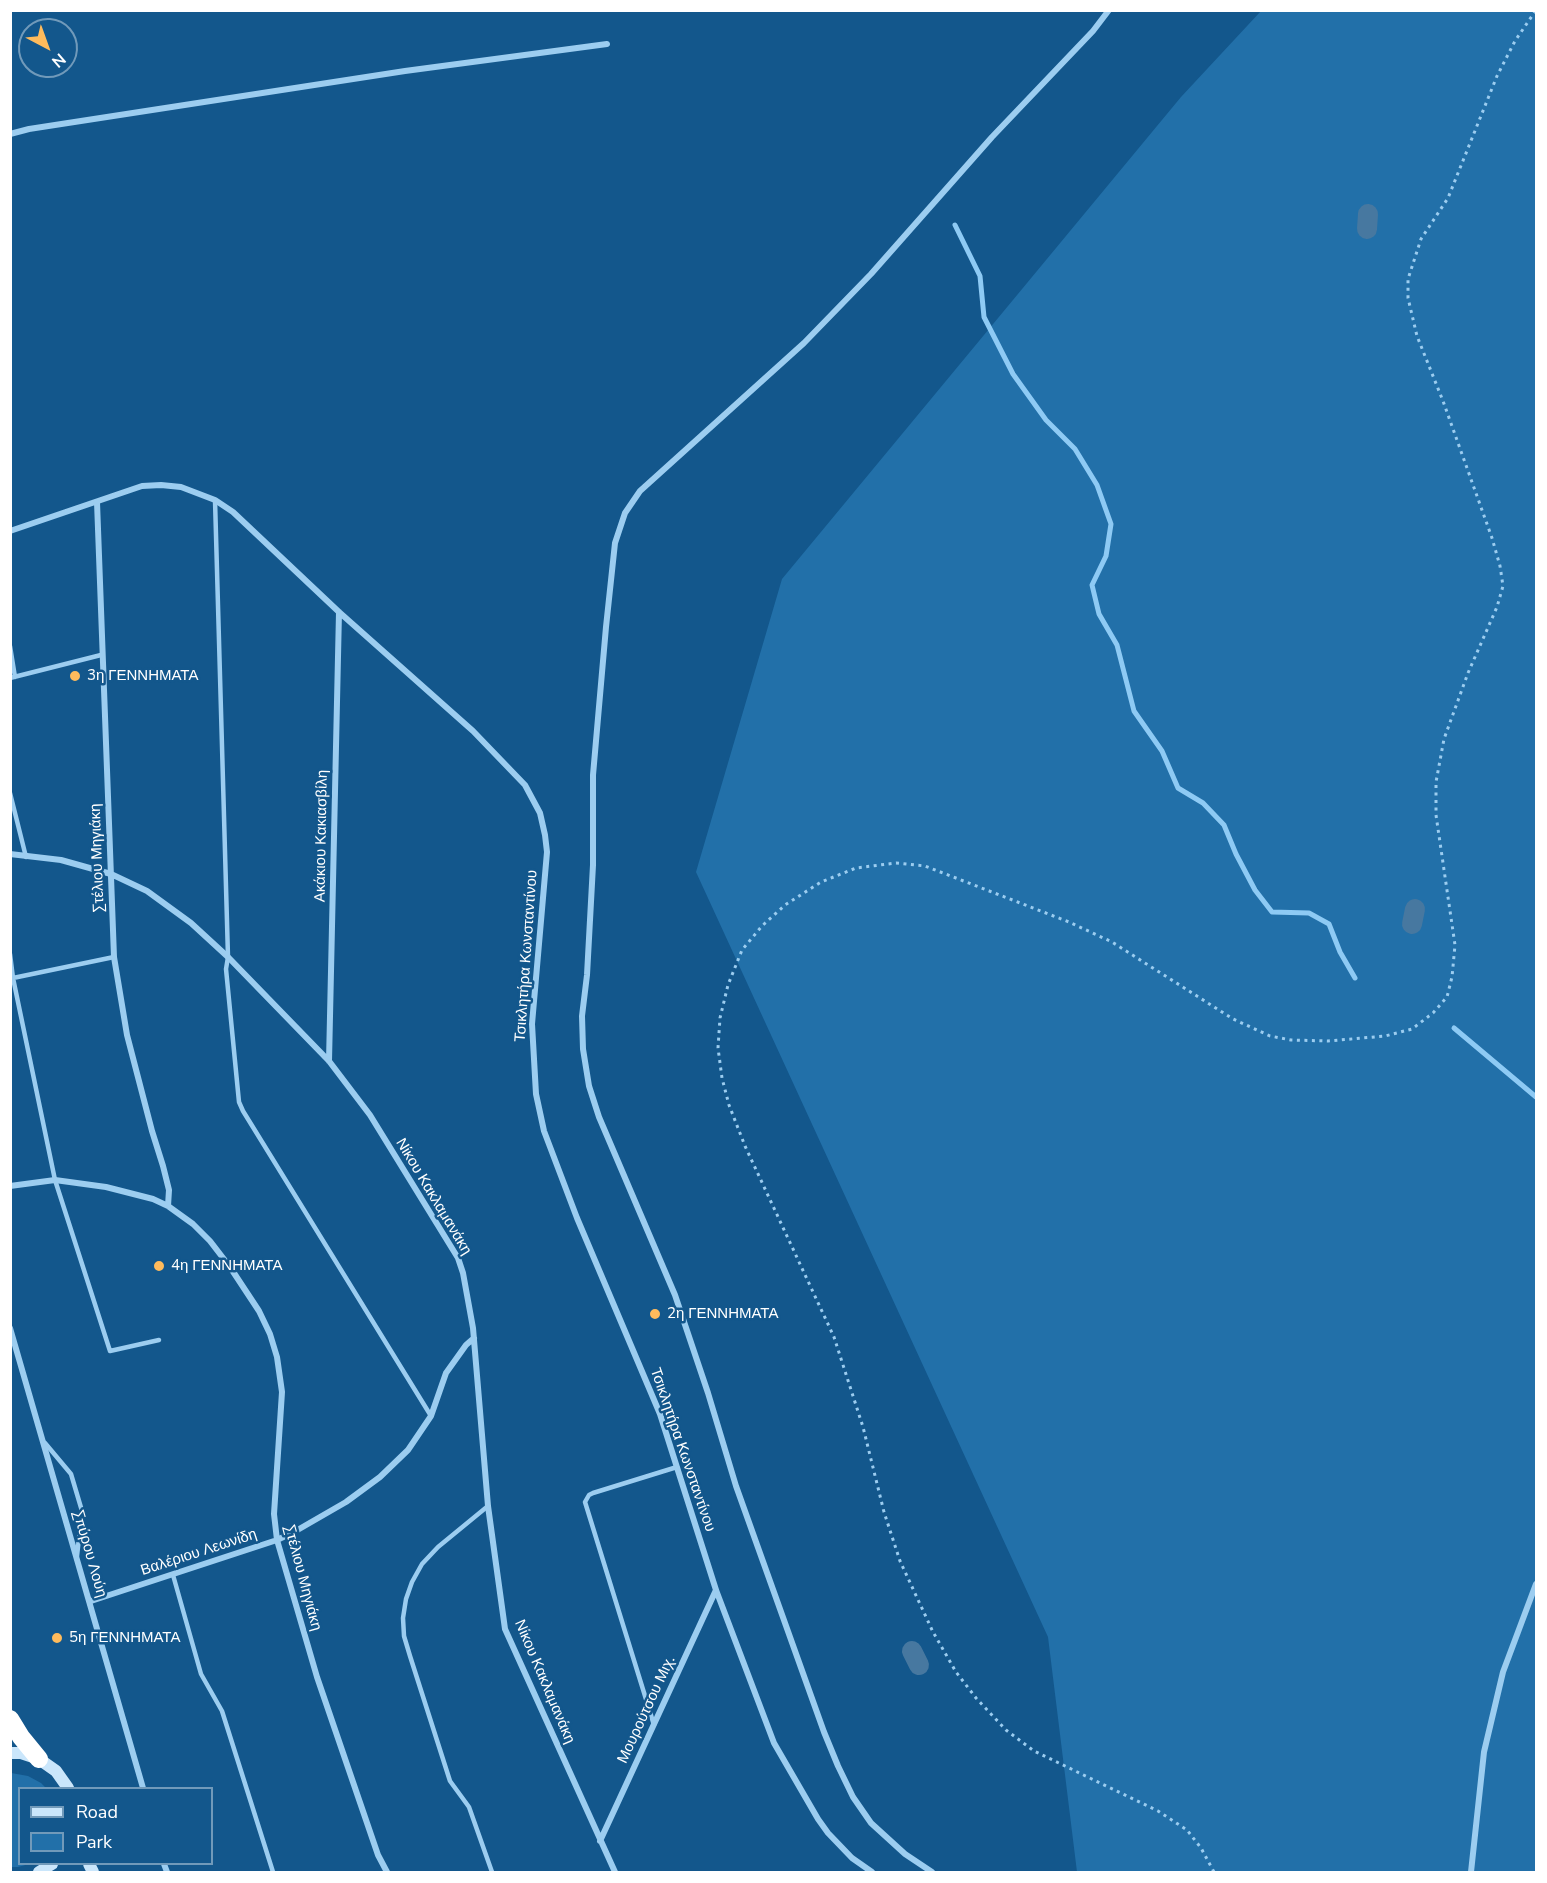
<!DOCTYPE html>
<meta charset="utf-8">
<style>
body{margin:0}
#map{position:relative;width:1547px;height:1883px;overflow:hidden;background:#13578c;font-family:"Nunito Sans",sans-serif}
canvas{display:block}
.frame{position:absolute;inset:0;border:12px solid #fff;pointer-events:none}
.legend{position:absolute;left:18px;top:1787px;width:195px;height:78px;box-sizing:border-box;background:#13578c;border:2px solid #719aba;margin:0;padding:8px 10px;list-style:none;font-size:18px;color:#fff}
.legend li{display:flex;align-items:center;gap:12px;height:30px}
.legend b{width:30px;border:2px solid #719aba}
.north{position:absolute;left:18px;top:18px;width:60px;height:60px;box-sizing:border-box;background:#13578c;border:2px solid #719aba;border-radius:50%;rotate:139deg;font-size:16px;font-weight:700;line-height:24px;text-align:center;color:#fff}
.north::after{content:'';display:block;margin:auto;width:21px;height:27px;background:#ffbb5c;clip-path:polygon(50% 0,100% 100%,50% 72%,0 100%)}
</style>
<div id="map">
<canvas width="1547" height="1883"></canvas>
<div class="frame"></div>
<ul class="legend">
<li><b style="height:8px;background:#cae6fb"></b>Road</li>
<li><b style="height:16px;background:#2270a9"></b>Park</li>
</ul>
<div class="north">N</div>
</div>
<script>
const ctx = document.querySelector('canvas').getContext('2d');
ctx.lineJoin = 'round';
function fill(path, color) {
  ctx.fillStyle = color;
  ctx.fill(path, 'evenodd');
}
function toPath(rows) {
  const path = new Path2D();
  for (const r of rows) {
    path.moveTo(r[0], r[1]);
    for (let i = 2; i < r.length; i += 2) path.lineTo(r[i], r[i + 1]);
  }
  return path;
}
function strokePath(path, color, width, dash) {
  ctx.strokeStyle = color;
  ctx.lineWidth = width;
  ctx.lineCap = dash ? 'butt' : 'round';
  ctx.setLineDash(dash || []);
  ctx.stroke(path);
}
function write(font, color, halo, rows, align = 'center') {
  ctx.font = font + ' "Nunito Sans",sans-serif';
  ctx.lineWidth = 5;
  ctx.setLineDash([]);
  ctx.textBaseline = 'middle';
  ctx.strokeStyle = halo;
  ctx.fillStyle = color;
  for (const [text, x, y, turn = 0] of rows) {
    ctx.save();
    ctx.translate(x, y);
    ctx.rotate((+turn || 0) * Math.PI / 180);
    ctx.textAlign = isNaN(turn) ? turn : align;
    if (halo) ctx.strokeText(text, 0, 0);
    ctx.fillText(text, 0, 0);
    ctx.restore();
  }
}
fill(toPath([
 [1261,11,1536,11,1536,1872,1077,1872,1048,1637,696,872,782,579,1181,97],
 [11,1773,28,1776,41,1783,46,1788,20,1788,20,1864,29,1864,18,1867,11,1867]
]), '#2270a9');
strokePath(toPath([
 [955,225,980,276,984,317,1013,374,1046,420,1075,449,1097,485,1111,524,1106,556,1092,585,1099,614,1117,645,1134,711,1162,751,1178,788,1203,803,1224,825,1236,854,1255,890,1272,912,1309,913,1329,924,1340,952,1355,978],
 [1454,1028,1536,1097]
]), '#8ecaf4', 5);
strokePath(toPath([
 [1367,229,1368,214],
 [1412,924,1415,909],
 [912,1651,919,1665]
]), '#4778a0', 20);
strokePath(toPath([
 [1214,1872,1201,1848,1187,1830,1158,1811,1034,1751,1006,1730,976,1698,956,1672,933,1632,900,1561,884,1512,863,1427,834,1337,745,1146,729,1105,722,1078,718,1048,720,1018,728,985,742,950,762,926,785,905,821,882,856,868,896,863,925,866,1069,922,1112,942,1233,1019,1270,1036,1291,1040,1328,1041,1385,1036,1412,1029,1433,1013,1447,997,1452,977,1455,945,1436,815,1436,782,1444,739,1468,673,1497,607,1503,586,1500,566,1492,538,1443,401,1417,336,1408,298,1408,279,1421,239,1448,198,1497,76,1515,41,1536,10]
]), '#9ccdf0', 3, [3, 4.5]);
strokePath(toPath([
 [215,500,228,957,226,969,239,1102,243,1111,431,1416],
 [10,646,15,677],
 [10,678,101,655],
 [10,793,26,857],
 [10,954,13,978,55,1180,110,1351,159,1340],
 [13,978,114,957],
 [45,1443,71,1474,82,1511,77,1556],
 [488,1506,438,1547,422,1564,412,1582,406,1599,403,1618,404,1636,410,1656,450,1781,469,1807,492,1872],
 [173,1575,201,1674,222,1711,273,1872],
 [654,1725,585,1502,589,1495,593,1493,677,1467]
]), '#9ccdf0', 4.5);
strokePath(toPath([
 [10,134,29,129,405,71,607,44],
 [97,502,114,957,127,1035,152,1131,163,1166,169,1190,168,1206],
 [10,531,142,486,161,485,181,487,215,500,233,512,339,612,473,731,525,785,540,813,545,835,547,852,532,1024,536,1094,544,1131,577,1218,660,1414,716,1590,774,1743,818,1819,828,1833,852,1858,872,1872],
 [10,854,61,860,111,874,147,891,191,923,228,957,329,1061,370,1115,458,1258,463,1273,473,1328,488,1506,505,1629,615,1872],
 [329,1061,339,612],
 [10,1186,55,1180,106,1187,153,1199,168,1206,193,1224,210,1241,230,1267,259,1311,270,1334,277,1357,282,1392,274,1514,277,1540,317,1677,378,1855,387,1872],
 [10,1328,143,1788],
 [91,1601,277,1540,294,1532,346,1502,380,1477,408,1450,431,1416,446,1373,466,1345,474,1338],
 [600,1841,716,1590],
 [164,1864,167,1872],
 [932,1872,905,1854,871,1823,853,1797,838,1766,824,1732,736,1486,708,1393,675,1295,599,1117,589,1086,583,1049,582,1016,587,975,593,865,593,775,606,627,615,543,625,513,640,491,804,343,871,274,992,137,1093,31,1109,10],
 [1471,1872,1484,1752,1503,1672,1536,1584]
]), '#9ccdf0', 6);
strokePath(toPath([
 [10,1753,21,1753,39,1759,56,1771,68,1788],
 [89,1864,93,1872],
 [39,1872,52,1864]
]), '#cae6fb', 12);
strokePath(toPath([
 [10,1719,21,1737,39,1759]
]), '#fff', 18);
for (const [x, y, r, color] of [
 [75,676,6,"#ffbb5c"],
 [159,1266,6,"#ffbb5c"],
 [655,1314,6,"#ffbb5c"],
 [57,1638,6,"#ffbb5c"]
]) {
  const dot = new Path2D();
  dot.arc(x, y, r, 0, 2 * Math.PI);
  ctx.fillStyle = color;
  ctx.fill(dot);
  strokePath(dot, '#13578c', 2);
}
write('15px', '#fff', '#13578c', [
 ["3η ΓΕΝΝΗΜΑΤΑ",87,676],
 ["4η ΓΕΝΝΗΜΑΤΑ",171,1266],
 ["2η ΓΕΝΝΗΜΑΤΑ",667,1314],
 ["5η ΓΕΝΝΗΜΑΤΑ",69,1638]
], 'left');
write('15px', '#fff', '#13578c', [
 ["Ακάκιου Κακιασβίλη",322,836,-89],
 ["Στέλιου Μηγιάκη",98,858,-92],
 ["Τσικλητήρα Κωνσταντίνου",527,956,-86],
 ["Νίκου Κακλαμανάκη",433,1197,59],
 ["Τσικλητήρα Κωνσταντίνου",682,1450,71],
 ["Βαλέριου Λεωνίδη",199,1553,-18],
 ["Σπύρου Λούη",89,1554,74],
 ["Στέλιου Μηγιάκη",302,1578,75],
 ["Νίκου Κακλαμανάκη",544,1682,67],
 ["Μουρούτσου Μιχ.",647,1710,-65]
]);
</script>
